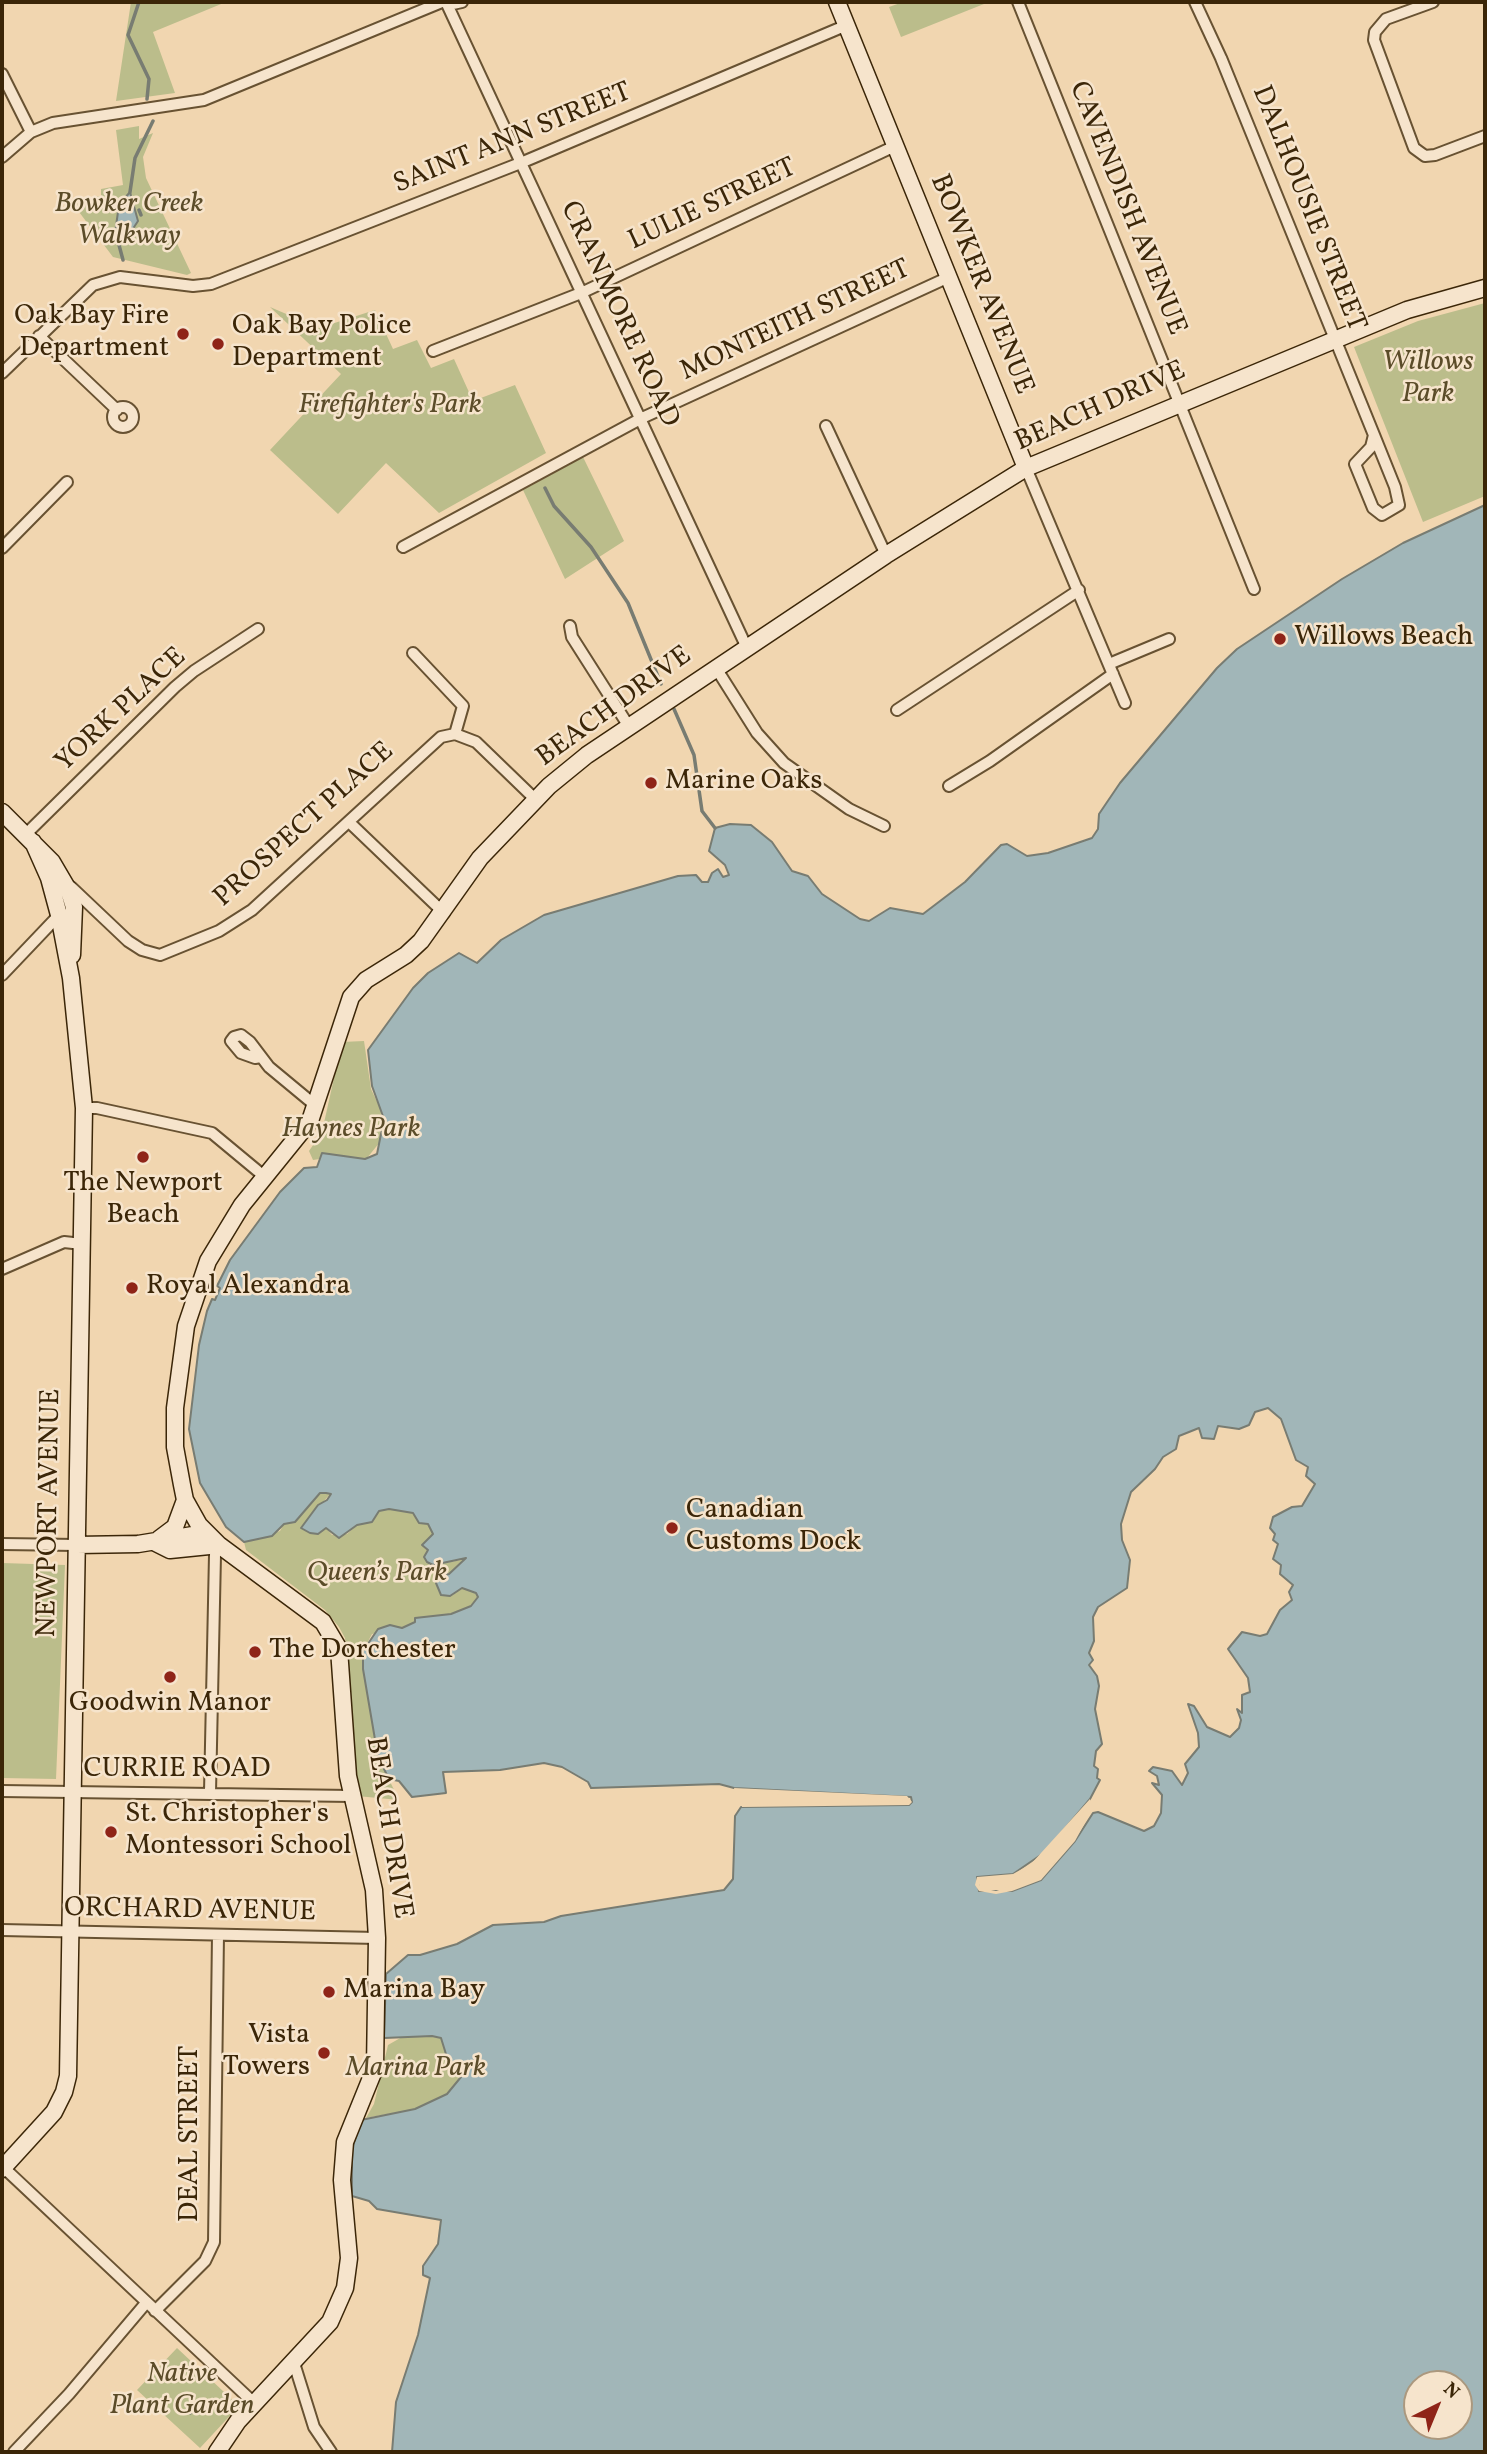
<!DOCTYPE html>
<meta charset="utf-8">
<style>
body{margin:0}
#map{position:relative;width:1487px;height:2454px;overflow:hidden;background:#f1d6b0;font-family:Vollkorn,serif}
canvas{display:block}
.frame{position:absolute;inset:0;border:4px solid #3b2608;pointer-events:none}
.north{position:absolute;left:1403px;top:2370px;width:70px;height:70px;box-sizing:border-box;background:#f6e4cc;border:2px solid #ab987e;border-radius:50%;rotate:43deg;font-size:19px;font-weight:700;line-height:28px;text-align:center;color:#3b2608}
.north::after{content:'';display:block;margin:auto;width:24px;height:32px;background:#8f2418;clip-path:polygon(50% 0,100% 100%,50% 72%,0 100%)}
</style>
<div id="map">
<canvas width="1487" height="2454"></canvas>
<div class="frame"></div>
<div class="north">N</div>
</div>
<script>
const ctx = document.querySelector('canvas').getContext('2d');
ctx.lineJoin = 'round';
function fill(path, color) {
  ctx.fillStyle = color;
  ctx.fill(path, 'evenodd');
}
function toPath(rows) {
  const path = new Path2D();
  for (const r of rows) {
    if (r.length === 3) {
      path.moveTo(r[0] + r[2], r[1]);
      path.arc(r[0], r[1], r[2], 0, 2 * Math.PI);
      continue;
    }
    path.moveTo(r[0], r[1]);
    for (let i = 2; i < r.length; i += 2) path.lineTo(r[i], r[i + 1]);
  }
  return path;
}
function strokePath(path, color, width, dash) {
  ctx.strokeStyle = color;
  ctx.lineWidth = width;
  ctx.lineCap = dash ? 'butt' : 'round';
  ctx.setLineDash(dash || []);
  ctx.stroke(path);
}
function write(font, color, halo, rows, align = 'center') {
  ctx.font = font + ' Vollkorn,serif';
  ctx.lineWidth = 5;
  ctx.setLineDash([]);
  ctx.textBaseline = 'middle';
  ctx.strokeStyle = halo;
  ctx.fillStyle = color;
  for (const [text, x, y, turn = 0] of rows) {
    ctx.save();
    ctx.translate(x, y);
    ctx.rotate((+turn || 0) * Math.PI / 180);
    ctx.textAlign = isNaN(turn) ? turn : align;
    if (halo) ctx.strokeText(text, 0, 0);
    ctx.fillText(text, 0, 0);
    ctx.restore();
  }
}
fill(toPath([
 [131,2,226,2,153,32,175,93,116,101],
 [903,2,989,2,901,37,889,7],
 [139,126,139,139,153,133,143,157,146,178,191,273,187,275,113,257,70,200,101,196,101,189,123,185,116,130],
 [1485,303,1485,496,1423,522,1354,347,1418,321],
 [270,307,319,328,375,310,393,349,417,340,431,368,454,359,473,401,515,385,546,453,439,513,386,463,338,514,270,450,341,374],
 [583,457,624,541,565,579,523,490],
 [364,1041,371,1089,381,1110,380,1142,363,1163,332,1157,313,1160,309,1151,322,1132,342,1042],
 [320,1492,331,1493,301,1527,326,1528,332,1535,347,1534,357,1525,372,1522,379,1511,389,1509,413,1513,419,1523,428,1524,433,1534,429,1550,433,1565,467,1559,449,1575,441,1574,451,1596,462,1588,476,1593,478,1597,471,1606,451,1614,415,1618,415,1622,401,1628,372,1634,363,1651,363,1669,378,1757,399,1800,357,1796,345,1638,339,1627,325,1610,246,1550,244,1542,280,1531,284,1524,309,1506],
 [2,1563,65,1565,56,1779,2,1778],
 [432,2036,442,2038,450,2067,462,2077,455,2086,447,2094,415,2109,366,2118,374,2104,388,2045,402,2037],
 [177,2348,239,2406,200,2448,137,2390]
]), '#bbbd8b');
const water = toPath([
 [130,192,138,221,125,241,119,245,114,240,119,205,130,192],
 [1485,505,1485,2452,392,2452,396,2402,418,2335,430,2278,423,2275,423,2266,438,2244,441,2220,377,2209,369,2201,352,2196,352,2149,361,2120,415,2109,447,2094,461,2077,450,2067,441,2038,432,2036,384,2038,386,1974,408,1955,420,1955,457,1944,493,1925,544,1922,561,1916,724,1890,733,1879,735,1816,741,1807,909,1805,912,1802,911,1797,734,1788,719,1784,591,1788,588,1782,562,1767,544,1763,500,1770,443,1772,446,1793,412,1797,399,1781,389,1779,378,1757,363,1669,363,1651,378,1629,390,1625,402,1628,415,1622,415,1618,451,1614,471,1606,478,1597,476,1593,462,1588,450,1596,441,1595,436,1583,438,1577,449,1574,466,1558,433,1565,427,1562,424,1557,428,1550,422,1545,433,1534,428,1524,419,1523,413,1513,389,1509,379,1511,372,1522,357,1525,339,1538,326,1528,318,1534,310,1533,301,1528,318,1505,327,1500,331,1494,326,1493,320,1493,295,1522,284,1524,272,1536,244,1542,226,1527,200,1483,189,1429,199,1345,207,1311,212,1299,215,1300,220,1288,217,1286,230,1260,280,1192,304,1168,317,1167,322,1153,365,1159,377,1154,384,1119,372,1086,368,1050,413,988,428,973,459,953,477,963,501,940,544,915,678,876,696,875,702,882,708,882,712,873,718,869,723,877,729,875,725,865,709,851,715,828,730,824,751,825,772,842,792,871,808,876,822,894,860,919,869,921,890,908,923,914,965,882,1001,845,1007,844,1027,856,1048,853,1092,838,1098,829,1099,814,1120,783,1217,668,1237,649,1342,579,1403,543,1485,505],
 [1268,1408,1281,1419,1296,1460,1308,1467,1306,1476,1315,1484,1302,1506,1292,1507,1273,1517,1270,1528,1275,1534,1273,1540,1278,1544,1273,1559,1281,1565,1280,1574,1293,1585,1289,1592,1292,1600,1280,1610,1267,1634,1260,1636,1242,1632,1228,1649,1248,1678,1250,1692,1242,1695,1242,1713,1237,1709,1241,1720,1239,1728,1230,1737,1207,1727,1194,1706,1188,1704,1198,1733,1199,1747,1185,1764,1188,1773,1182,1785,1172,1771,1153,1767,1149,1771,1157,1776,1159,1785,1152,1783,1162,1795,1161,1813,1154,1826,1144,1831,1098,1812,1093,1813,1075,1841,1041,1880,1012,1891,979,1891,977,1877,1013,1874,1045,1852,1090,1799,1100,1780,1097,1778,1098,1769,1094,1766,1096,1751,1102,1744,1095,1709,1099,1686,1097,1676,1089,1665,1093,1660,1089,1653,1094,1641,1093,1617,1098,1607,1127,1588,1130,1560,1122,1540,1121,1524,1131,1492,1155,1469,1163,1457,1176,1449,1179,1436,1199,1428,1202,1438,1214,1439,1218,1426,1239,1429,1249,1425,1255,1412,1268,1408],
 [1417,2384,1459,2384,1459,2426,1417,2426,1417,2384]
]);
fill(water, '#a1b6b8');
strokePath(water, '#787c72', 2);
fill(toPath([
 [734,1788,907,1796,912,1802,909,1805,742,1807,741,1804,908,1801,735,1792],
 [1090,1799,1091,1803,1059,1841,1033,1867,1014,1877,980,1880,979,1884,981,1888,996,1891,1039,1877,1054,1863,1092,1810,1075,1841,1041,1880,1012,1891,996,1894,979,1891,975,1885,977,1877,1013,1874,1031,1864]
]), '#f1d6b0');
strokePath(toPath([
 [139,2,128,35,149,79,147,99],
 [130,192,135,158,153,121],
 [139,210,141,215],
 [119,245,123,260],
 [545,488,554,506,591,547,628,603,661,684],
 [674,709,694,755,702,811,715,828],
 [190,2413,198,2407]
]), '#787c72', 3.5);
const street = toPath([
 [446,2,747,648],
 [1018,2,1254,589],
 [1195,2,1221,58,1335,339,1374,435,1395,487,1399,505,1382,515,1373,508,1355,464,1371,447,1374,435],
 [1433,2,1386,19,1375,32,1374,40,1414,148,1425,156,1435,155,1485,136],
 [448,5,462,2],
 [2,74,31,132],
 [2,157,31,132,53,123,204,100,442,2],
 [39,336,117,410],
 [433,351,581,293,895,146],
 [2,373,93,285,120,277,193,286,211,284,523,162,847,25],
 [123,417,10],
 [826,426,886,555],
 [1026,468,1125,703],
 [403,547,642,418,949,277],
 [2,548,67,482],
 [570,626,572,637,628,725],
 [413,653,463,706,455,734],
 [1109,664,1169,639],
 [716,668,757,733,784,763,849,809,884,826],
 [897,710,1079,590],
 [949,786,990,761,1113,674],
 [350,823,444,913],
 [25,835,175,687,194,671,258,629],
 [71,887,128,941,142,950,160,955,219,931,252,910,441,737,455,734,476,742,536,800],
 [2,975,60,914],
 [261,1057,255,1058,241,1053,231,1041,234,1037,241,1035,250,1042,269,1067,316,1106],
 [84,1108,97,1108,212,1133,265,1177],
 [2,1269,64,1242,82,1244],
 [2,1544,77,1545],
 [2,1791,351,1796],
 [210,1792,215,1555,219,1545],
 [2,1930,377,1938],
 [2,2166,254,2403],
 [155,2311,205,2261,214,2242,218,1935],
 [294,2363,314,2427,331,2452],
 [14,2452,69,2394,146,2303]
]);
const secondary = toPath([
 [837,2,1026,468],
 [2,812,52,862,69,891,74,907,72,955],
 [159,1539,175,1527,185,1500],
 [156,1543,170,1550,219,1545],
 [77,1545,138,1544,205,1533],
 [2,2169,54,2112,64,2092,68,2076,84,1108,71,978,59,915,49,878,33,842],
 [217,2452,238,2421,330,2322,345,2288,349,2258,342,2180,345,2142,375,2068,377,1938,374,1890,348,1776,339,1649,323,1622,219,1545,199,1525,185,1500,182,1485,175,1447,175,1408,186,1326,208,1261,242,1205,310,1121,351,997,366,980,406,955,421,941,480,858,549,786,587,755,886,555,1026,468,1407,310,1485,288]
]);
strokePath(street, '#685232', 14);
strokePath(secondary, '#3b2608', 19);
strokePath(street, '#f6e4cc', 10);
strokePath(secondary, '#f6e4cc', 16);
for (const [x, y, r, color] of [
 [183,334,7,"#8f2418"],
 [218,344,7,"#8f2418"],
 [1280,639,7,"#8f2418"],
 [651,783,7,"#8f2418"],
 [143,1157,7,"#8f2418"],
 [132,1288,7,"#8f2418"],
 [672,1528,7,"#8f2418"],
 [255,1652,7,"#8f2418"],
 [170,1677,7,"#8f2418"],
 [111,1832,7,"#8f2418"],
 [329,1992,7,"#8f2418"],
 [324,2053,7,"#8f2418"]
]) {
  const dot = new Path2D();
  dot.arc(x, y, r, 0, 2 * Math.PI);
  ctx.fillStyle = color;
  ctx.fill(dot);
  strokePath(dot, '#f6e4cc', 2.5);
}
write('28px', '#3b2608', '#f6e4cc', [
 ["SAINT ANN STREET",513,140,-22],
 ["LULIE STREET",713,206,-25],
 ["CAVENDISH AVENUE",1126,209,68],
 ["DALHOUSIE STREET",1307,209,68],
 ["BOWKER AVENUE",980,285,68],
 ["CRANMORE ROAD",618,315,65],
 ["MONTEITH STREET",796,322,-25],
 ["BEACH DRIVE",1101,408,-24],
 ["BEACH DRIVE",615,708,-36],
 ["YORK PLACE",122,711,-43],
 ["PROSPECT PLACE",305,826,-42],
 ["NEWPORT AVENUE",51,1513,-89],
 ["CURRIE ROAD",177,1771],
 ["BEACH DRIVE",387,1828,81],
 ["ORCHARD AVENUE",190,1912,1],
 ["DEAL STREET",192,2134,-90]
]);
write('italic 28px', '#5b4c29', '#f6e4cc', [
 ["Bowker Creek",129,206],
 ["Walkway",129,238],
 ["Willows",1428,364],
 ["Park",1428,396],
 ["Firefighter's Park",390,407],
 ["Haynes Park",351,1131],
 ["Queen’s Park",377,1575],
 ["Marina Park",416,2070],
 ["Native",182,2376],
 ["Plant Garden",182,2408]
]);
write('28px', '#3b2608', '#f6e4cc', [
 ["Oak Bay Fire",169,318,"right"],
 ["Department",169,350,"right"],
 ["Oak Bay Police",232,328],
 ["Department",232,360],
 ["Willows Beach",1294,639],
 ["Marine Oaks",665,783],
 ["The Newport",143,1185,"center"],
 ["Beach",143,1217,"center"],
 ["Royal Alexandra",146,1288],
 ["Canadian",686,1512],
 ["Customs Dock",686,1544],
 ["The Dorchester",269,1652],
 ["Goodwin Manor",170,1705,"center"],
 ["St. Christopher's",125,1816],
 ["Montessori School",125,1848],
 ["Marina Bay",343,1992],
 ["Vista",310,2037,"right"],
 ["Towers",310,2069,"right"]
], 'left');
</script>
